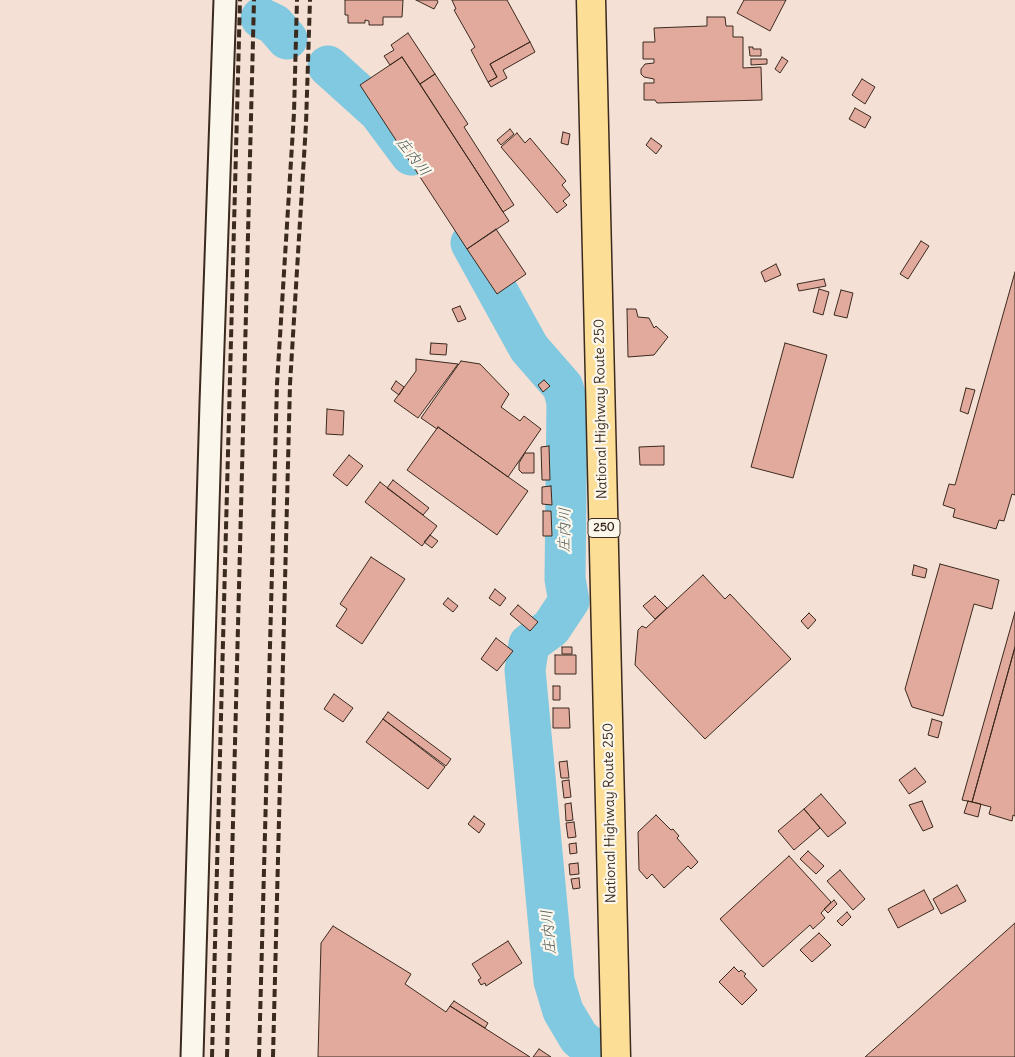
<!DOCTYPE html>
<meta charset="utf-8">
<style>
body{margin:0}
canvas{display:block;background:#f4e0d4}
</style>
<canvas width="1015" height="1057"></canvas>
<script>
const ctx = document.querySelector('canvas').getContext('2d');
ctx.lineJoin = 'round';
function toPath(rows) {
  const path = new Path2D();
  for (const r of rows) {
    path.moveTo(r[0], r[1]);
    for (let i = 2; i < r.length; i += 2) path.lineTo(r[i], r[i + 1]);
  }
  return path;
}
function strokePath(path, color, width, dash) {
  ctx.strokeStyle = color;
  ctx.lineWidth = width;
  ctx.lineCap = dash ? 'butt' : 'round';
  ctx.setLineDash(dash || []);
  ctx.stroke(path);
}
function fill(path, color) {
  ctx.fillStyle = color;
  ctx.fill(path, 'evenodd');
}
function write(font, color, halo, rows, align = 'center') {
  ctx.font = font + ' Delius,"Klee One",sans-serif';
  ctx.lineWidth = 4.5;
  ctx.setLineDash([]);
  ctx.textBaseline = 'middle';
  ctx.strokeStyle = halo;
  ctx.fillStyle = color;
  for (const [text, x, y, turn = 0] of rows) {
    ctx.save();
    ctx.translate(x, y);
    ctx.rotate((+turn || 0) * Math.PI / 180);
    ctx.textAlign = isNaN(turn) ? turn : align;
    if (halo) ctx.strokeText(text, 0, 0);
    ctx.fillText(text, 0, 0);
    ctx.restore();
  }
}
strokePath(toPath([
 [261,18,274,24,287,39],
 [328,66,379,112,411,155],
 [471,243,529,348,563,387,567,402,565,579,569,601,551,628,529,644,525,670,554,981,563,1011,579,1038,589,1046]
]), '#80c9e0', 41);
const building = toPath([
 [345,0,403,0,402,17,383,17,383,25,369,25,369,21,365,20,365,23,348,23,348,15,345,15,345,0],
 [416,0,437,0,438,2,434,9,416,0],
 [452,0,507,0,530,42,490,64,497,77,488,82,471,50,475,47,454,10,456,9,452,0],
 [744,0,786,0,770,31,737,13,744,0],
 [707,17,725,17,726,26,733,26,733,37,743,37,743,68,761,67,762,100,657,103,655,100,644,100,644,83,654,83,654,79,644,77,641,74,641,69,645,64,654,63,654,59,643,59,643,42,655,42,654,28,707,26,707,17],
 [408,33,435,74,420,84,402,57,390,65,384,56,394,50,391,45,408,33],
 [530,42,535,52,503,70,507,78,491,87,488,82,497,77,490,64,530,42],
 [749,47,753,47,753,49,761,49,761,56,750,56,749,47],
 [402,57,509,221,467,249,360,85,402,57],
 [782,57,788,61,780,73,775,69,782,57],
 [751,59,767,59,767,64,751,65,751,59],
 [435,74,468,124,464,127,514,205,503,212,420,84,435,74],
 [862,79,875,87,865,104,852,95,862,79],
 [855,108,871,117,865,128,849,119,855,108],
 [510,129,514,134,501,145,497,140,510,129],
 [563,132,570,134,568,145,561,143,563,132],
 [517,133,525,143,530,138,566,181,562,185,570,195,563,201,567,205,557,213,501,147,517,133],
 [651,138,662,146,656,154,646,145,651,138],
 [496,229,526,274,497,294,467,249,496,229],
 [921,241,929,246,908,279,900,274,921,241],
 [776,264,781,275,765,282,761,272,776,264],
 [1015,272,1015,495,1012,494,1004,521,999,520,996,529,953,517,955,509,943,505,949,484,955,485,1015,272],
 [824,279,826,286,799,291,797,284,824,279],
 [819,289,829,292,823,315,813,312,819,289],
 [841,290,853,293,847,318,834,315,841,290],
 [460,306,466,319,458,322,452,309,460,306],
 [627,309,636,309,638,317,649,318,654,328,656,326,668,337,654,355,628,357,627,309],
 [431,343,447,344,446,355,430,354,431,343],
 [785,343,827,355,793,478,751,467,785,343],
 [416,359,458,364,418,418,394,401,416,371,416,359],
 [461,361,480,364,509,394,501,407,520,421,524,416,541,429,508,477,438,427,437,429,421,418,461,361],
 [544,380,550,386,543,392,538,385,544,380],
 [396,381,404,387,399,395,391,389,396,381],
 [966,388,975,390,968,414,960,411,966,388],
 [327,409,344,411,343,435,326,434,327,409],
 [438,427,528,491,497,535,407,470,438,427],
 [549,446,550,480,542,480,541,447,549,446],
 [664,446,664,465,640,465,639,447,664,446],
 [525,453,534,453,534,473,522,473,519,470,519,463,525,453],
 [349,455,363,466,347,486,333,475,349,455],
 [393,480,429,508,423,515,387,488,393,480],
 [380,482,437,526,422,546,365,502,380,482],
 [551,486,552,505,542,504,542,487,551,486],
 [543,511,551,511,552,536,543,536,543,511],
 [430,535,438,541,432,548,424,542,430,535],
 [371,557,405,579,362,644,336,626,347,609,340,604,371,557],
 [940,564,999,580,992,609,974,604,943,716,912,707,905,689,940,564],
 [914,565,927,569,925,578,912,575,914,565],
 [703,575,725,599,730,594,791,659,705,739,635,665,638,630,642,626,646,628,703,575],
 [495,589,506,598,500,606,489,598,495,589],
 [655,596,667,608,655,619,643,606,655,596],
 [448,598,458,606,453,612,443,604,448,598],
 [518,605,538,622,530,631,510,614,518,605],
 [1015,612,1015,647,972,802,962,800,1015,612],
 [809,613,816,620,808,629,801,621,809,613],
 [496,638,513,651,497,671,481,659,496,638],
 [562,647,572,647,572,654,562,654,562,647],
 [1015,647,1015,816,1013,815,1012,821,989,814,991,807,972,802,1015,647],
 [555,655,576,655,576,674,555,674,555,655],
 [553,686,560,686,560,700,553,700,553,686],
 [334,694,353,708,343,722,324,709,334,694],
 [553,708,569,708,570,728,553,728,553,708],
 [388,712,451,759,446,766,383,719,388,712],
 [383,719,445,767,428,789,366,742,383,719],
 [932,719,942,722,938,738,928,735,932,719],
 [567,761,569,778,561,778,559,762,567,761],
 [915,768,926,782,909,794,899,780,915,768],
 [569,780,571,797,564,798,562,781,569,780],
 [821,794,846,823,828,837,804,809,821,794],
 [922,801,933,827,923,831,909,805,922,801],
 [968,801,981,804,978,817,964,813,968,801],
 [571,803,573,820,566,821,565,804,571,803],
 [804,809,820,828,794,850,778,831,804,809],
 [656,815,671,830,673,829,679,836,677,838,698,862,691,869,688,866,664,888,652,874,647,879,639,870,638,832,656,815],
 [474,816,485,824,479,833,468,824,474,816],
 [574,822,576,837,568,838,566,823,574,822],
 [576,843,577,853,570,854,569,844,576,843],
 [808,851,824,866,816,874,800,859,808,851],
 [789,856,831,902,821,913,825,918,813,929,810,925,763,967,720,919,789,856],
 [578,863,579,874,570,875,569,864,578,863],
 [840,870,865,899,853,910,827,881,840,870],
 [579,878,580,888,573,889,571,879,579,878],
 [957,885,966,901,941,914,933,899,957,885],
 [924,890,934,909,898,928,888,909,924,890],
 [834,900,837,904,828,913,824,909,834,900],
 [847,912,851,917,842,926,837,921,847,912],
 [1015,923,1015,1057,865,1057,1015,923],
 [333,926,411,974,405,984,446,1012,450,1006,530,1057,318,1057,321,943,333,926],
 [819,933,831,945,812,962,800,950,819,933],
 [508,941,522,963,486,986,485,983,481,985,478,980,481,978,472,964,508,941],
 [734,967,739,972,741,970,746,974,744,976,757,990,742,1005,719,982,734,967],
 [454,1001,488,1023,485,1028,450,1006,454,1001],
 [539,1049,551,1057,533,1057,539,1049]
]);
fill(building, '#e2a99d');
strokePath(building, '#3b2a1e', 1);
const minor = toPath([
 [192,1057,211,403,225,0]
]);
const trunk = toPath([
 [591,0,616,1057]
]);
strokePath(minor, '#3b2a1e', 25);
strokePath(trunk, '#3b2a1e', 31);
strokePath(minor, '#fbf7ec', 21);
strokePath(trunk, '#fdde96', 28);
strokePath(toPath([
 [212,1057,240,0],
 [227,1057,254,0],
 [259,1057,277,384,294,113,297,0],
 [273,1057,290,384,306,124,310,0]
]), '#3b2a1e', 4, [8, 4]);
for (const [x, y, w] of [
 [604,528,32]
]) {
  const box = new Path2D();
  box.roundRect(x - w / 2, y - 9.5, w, 19, 4);
  ctx.fillStyle = '#fbf7ec';
  ctx.fill(box);
  strokePath(box, '#3b2a1e', 1);
}
write('bold 12px', '#3b2a1e', null, [
 ["250",604,528]
]);
write('14px', '#3b2a1e', '#fbf7ec', [
 ["National Highway Route 250",601,409,-91],
 ["National Highway Route 250",610,813,-91]
]);
write('italic 15px', '#505a58', '#fbf7ec', [
 ["庄内川",413,157,52],
 ["庄内川",565,530,-89],
 ["庄内川",549,932,-95]
]);
</script>
